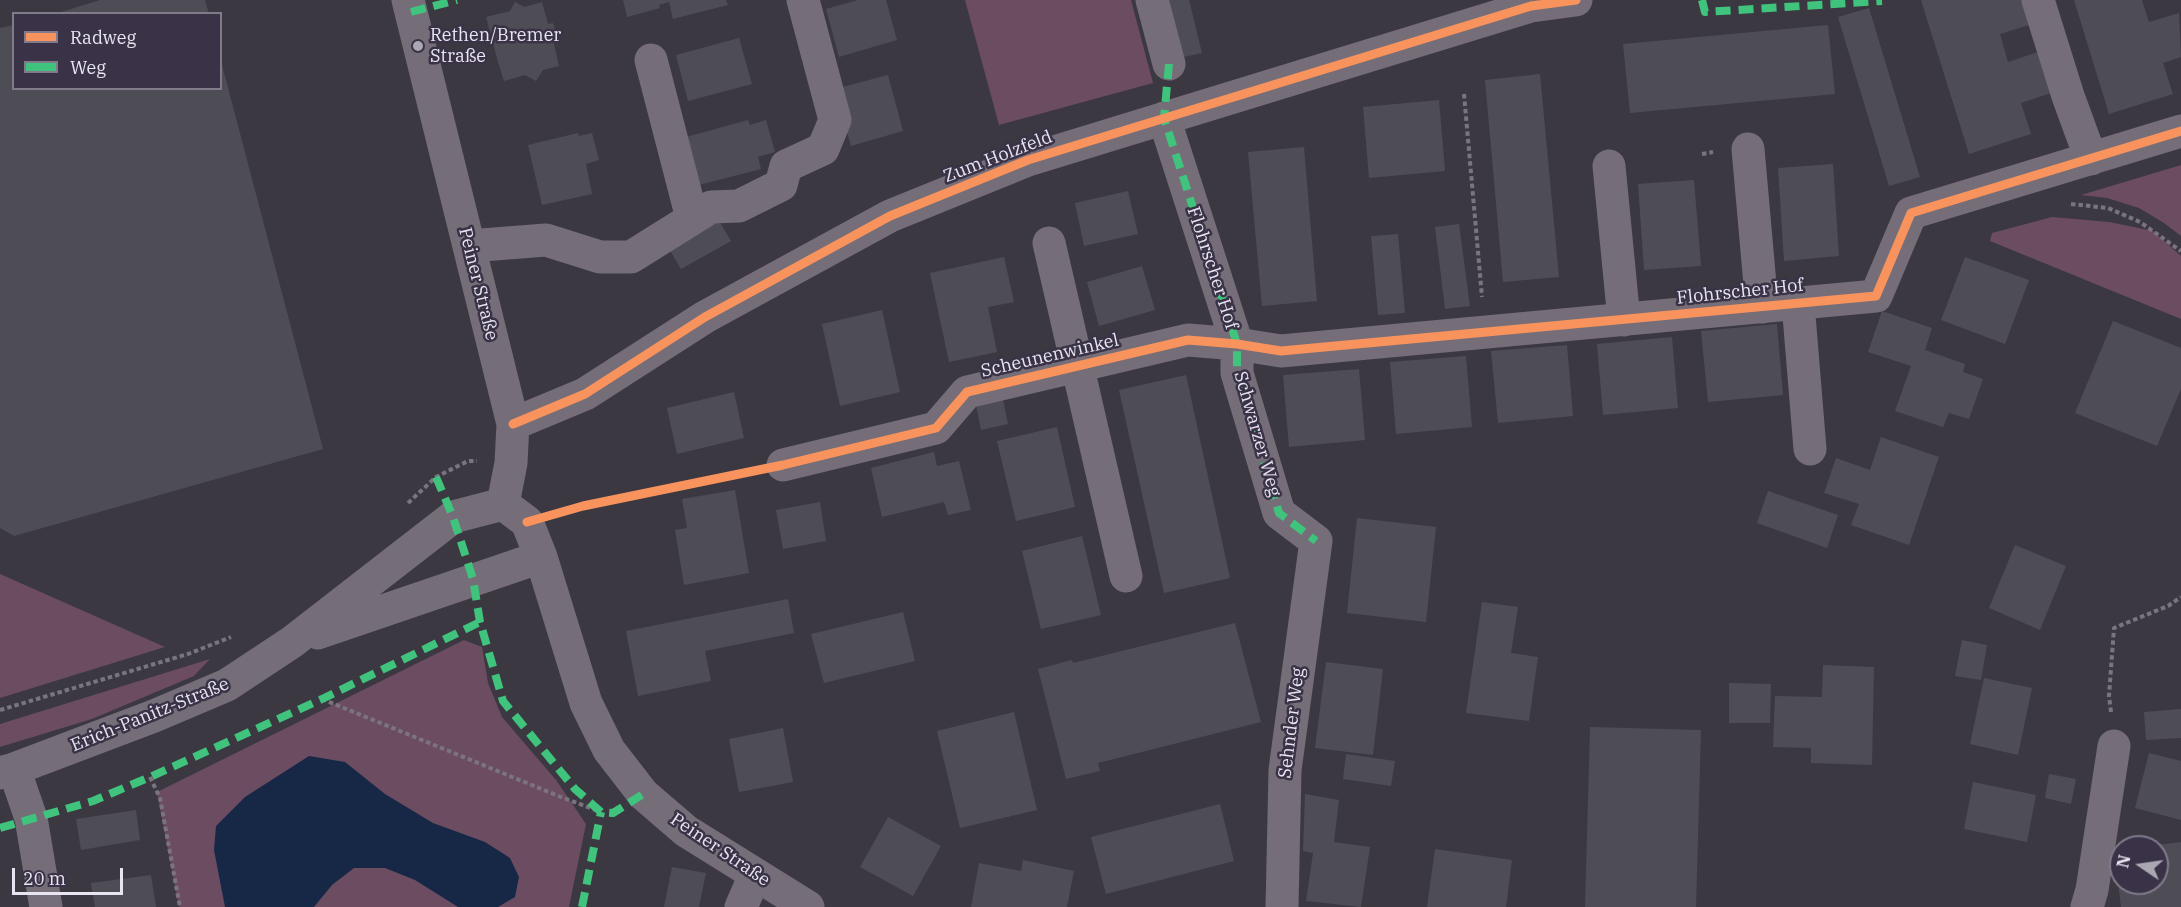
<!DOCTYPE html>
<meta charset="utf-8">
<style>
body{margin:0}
#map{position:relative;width:2181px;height:907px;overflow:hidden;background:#3b3842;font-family:"IBM Plex Serif",serif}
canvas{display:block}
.legend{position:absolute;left:12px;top:12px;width:210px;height:78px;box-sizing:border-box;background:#3a3347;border:2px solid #807a8b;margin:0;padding:8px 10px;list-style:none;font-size:18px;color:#e8e4f1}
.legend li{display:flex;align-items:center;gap:12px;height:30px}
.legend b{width:30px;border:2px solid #807a8b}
.north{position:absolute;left:2109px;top:835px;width:60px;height:60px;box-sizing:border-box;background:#3a3347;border:2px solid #807a8b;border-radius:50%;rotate:283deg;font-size:16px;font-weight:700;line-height:24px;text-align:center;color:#e8e4f1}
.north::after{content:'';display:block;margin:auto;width:21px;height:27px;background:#aba8b4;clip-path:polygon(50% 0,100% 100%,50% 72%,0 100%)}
.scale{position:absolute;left:12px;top:868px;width:111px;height:27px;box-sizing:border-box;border:3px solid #e8e4f1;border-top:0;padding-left:8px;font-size:18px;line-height:21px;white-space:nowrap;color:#e8e4f1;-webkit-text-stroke:4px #3a3347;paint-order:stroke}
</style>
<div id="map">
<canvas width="2181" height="907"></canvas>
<ul class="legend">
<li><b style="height:8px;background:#f8935d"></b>Radweg</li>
<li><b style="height:8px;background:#40c37c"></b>Weg</li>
</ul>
<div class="north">N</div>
<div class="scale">20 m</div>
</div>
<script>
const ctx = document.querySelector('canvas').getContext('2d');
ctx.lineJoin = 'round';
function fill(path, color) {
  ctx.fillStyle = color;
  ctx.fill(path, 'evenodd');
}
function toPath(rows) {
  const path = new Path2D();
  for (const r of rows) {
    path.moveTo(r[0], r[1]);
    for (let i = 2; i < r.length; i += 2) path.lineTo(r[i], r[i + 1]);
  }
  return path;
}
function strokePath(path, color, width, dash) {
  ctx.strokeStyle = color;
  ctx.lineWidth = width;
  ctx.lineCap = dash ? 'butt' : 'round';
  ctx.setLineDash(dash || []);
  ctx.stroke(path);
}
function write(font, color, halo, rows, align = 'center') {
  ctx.font = font + ' "IBM Plex Serif",serif';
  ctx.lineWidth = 5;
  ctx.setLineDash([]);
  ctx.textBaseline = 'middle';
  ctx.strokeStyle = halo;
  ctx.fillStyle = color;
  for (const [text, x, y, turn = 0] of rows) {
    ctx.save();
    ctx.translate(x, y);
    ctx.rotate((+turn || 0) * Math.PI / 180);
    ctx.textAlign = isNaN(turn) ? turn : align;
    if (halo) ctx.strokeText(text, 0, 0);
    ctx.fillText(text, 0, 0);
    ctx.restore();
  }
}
fill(toPath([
 [965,0,1131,0,1153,83,999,125],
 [2181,165,2181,236,2164,223,2139,208,2107,198,2081,195],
 [2052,217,2109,222,2153,231,2181,256,2181,319,1990,241,1992,233],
 [0,574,165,647,0,698],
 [464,640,482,647,488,683,502,717,556,780,586,824,569,907,179,907,157,792],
 [210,659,194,676,92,719,0,747,0,724]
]), '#6b4c60');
fill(toPath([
 [309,756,345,762,385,794,433,823,485,842,510,858,519,877,515,897,498,907,458,907,415,880,385,868,354,868,332,885,314,907,225,907,214,850,216,826,245,797]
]), '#172847');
fill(toPath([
 [100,0,205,0,209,14,55,14],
 [623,0,726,0,728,5,673,19,669,2,659,5,660,8,627,17],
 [858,0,886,0,897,40,839,57,826,9],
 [1165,0,1189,0,1202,53,1179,58],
 [1921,0,2022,0,2029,25,2000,34,2008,62,2038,52,2051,93,2021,103,2031,134,1969,154],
 [2074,0,2142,0,2149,22,2179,13,2181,57,2163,63,2173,94,2109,114],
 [515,2,524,7,542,2,548,24,553,23,559,43,554,44,559,66,543,70,536,81,525,75,504,81,498,62,486,17,510,11],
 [1869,8,1920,177,1889,186,1838,17],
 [14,25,14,88,220,88,221,61,323,449,14,536,0,528,0,28],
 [1828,25,1835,94,1630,113,1623,44],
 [739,38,752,84,688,101,676,55],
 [1540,74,1559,277,1503,282,1485,80],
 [888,75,903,131,851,146,835,89],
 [1439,100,1445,171,1369,178,1363,107],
 [748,120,750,125,766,120,775,152,758,157,761,169,699,185,686,137],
 [578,133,579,136,592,133,599,160,586,164,592,194,542,205,528,145],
 [1304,147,1317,301,1262,306,1248,152],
 [1833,164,1839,256,1784,261,1778,168],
 [1694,180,1701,266,1644,270,1638,184],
 [1128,191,1138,234,1084,246,1075,203],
 [718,219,731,241,681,269,668,247],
 [1459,224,1470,306,1445,309,1435,227],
 [1398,234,1405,313,1378,315,1371,236],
 [1004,257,1014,302,988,307,997,352,949,362,930,273],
 [1965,257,2029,280,2005,344,1941,320],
 [1142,266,1155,310,1099,326,1087,282],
 [882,310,900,392,840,406,822,324],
 [1882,311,1932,328,1925,350,1965,364,1963,372,1983,379,1969,419,1949,413,1943,427,1895,411,1911,366,1868,352],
 [2113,321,2181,348,2181,389,2157,446,2075,413],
 [1777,324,1783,395,1708,402,1701,331],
 [1672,337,1678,408,1603,415,1597,344],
 [1567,345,1573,416,1498,423,1491,351],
 [1466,356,1472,427,1396,434,1390,362],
 [1359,369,1365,440,1289,447,1283,375],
 [1186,375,1230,578,1164,593,1119,390],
 [734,392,744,438,677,454,667,408],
 [1003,399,1008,424,981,430,976,405],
 [1057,427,1075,507,1016,521,997,441],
 [1881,437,1939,457,1909,545,1851,525,1859,504,1824,493,1836,458,1870,470],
 [934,452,937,466,959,461,971,510,948,515,944,502,882,517,871,468],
 [735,490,749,573,684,585,675,530,687,528,682,499],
 [1768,491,1838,515,1827,548,1757,523],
 [820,502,826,541,783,549,776,510],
 [1357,518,1436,527,1426,622,1347,613],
 [1082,536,1101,615,1041,629,1022,551],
 [2015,545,2066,566,2040,630,1989,608],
 [788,599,794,633,705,651,711,681,638,696,626,631],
 [1482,602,1518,607,1511,653,1538,657,1529,721,1466,713],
 [903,612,915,661,824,683,811,634],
 [1235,623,1261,722,1098,763,1100,771,1066,779,1038,669,1072,660,1073,663],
 [1962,640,1987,645,1981,680,1955,676],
 [1326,662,1383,669,1373,755,1315,748],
 [1823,665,1874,667,1872,765,1811,763,1811,748,1773,747,1775,696,1822,697],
 [1984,678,2032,688,2018,755,1970,744],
 [1729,683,1771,684,1770,723,1729,723],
 [2181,709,2181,738,2146,740,2144,712],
 [1014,712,1037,810,960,828,937,731],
 [1590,727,1701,730,1696,907,1585,907],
 [783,728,793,782,739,792,729,739],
 [2149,753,2181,761,2181,820,2135,808],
 [1346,754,1395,761,1391,786,1343,779],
 [2049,774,2076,779,2071,804,2045,798],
 [1973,782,2036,795,2027,842,1964,829],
 [1305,794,1339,800,1334,842,1370,847,1361,907,1306,901,1313,853,1303,851],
 [1220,804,1234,861,1106,894,1091,837],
 [136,810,140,840,81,850,76,819],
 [888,817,941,846,913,896,860,867],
 [2181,842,2181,907,2121,907,2114,851,2121,850,2121,883,2157,883,2157,845],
 [1435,849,1512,860,1506,907,1427,907],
 [1023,860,1074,871,1067,907,971,907,979,863,1021,871],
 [672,867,706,873,699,907,664,907],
 [151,875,156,907,95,907,91,883]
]), '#4e4d55');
strokePath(toPath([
 [1464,94,1482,297],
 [1702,154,1713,152],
 [2071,204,2108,208,2140,222,2181,251],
 [408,503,436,477,468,461,477,461],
 [322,699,561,797,601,812],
 [0,710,188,654,231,637],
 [2111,712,2109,696,2114,628,2168,606,2181,597],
 [150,777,160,798,180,907]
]), '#7b747e', 4, [4.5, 3]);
strokePath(toPath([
 [408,0,513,424,511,463,503,504],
 [1152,0,1169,64],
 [2038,0,2068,96,2091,159],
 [651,60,692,218],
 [1164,118,1237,344,1237,373,1279,513,1316,541,1285,770,1282,907],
 [1748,149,1762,307],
 [1609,166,1624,320],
 [1049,243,1126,576],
 [469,246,546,240,600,257,631,257,711,207,739,206,781,185,786,166,823,149,835,120,803,0],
 [1798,303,1810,449],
 [513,424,585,394,705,317,890,216,1028,160,1531,6,1576,0],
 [783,465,936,428,967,392,1188,340,1237,344,1281,351,1876,296,1911,213,2181,131],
 [503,504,527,522,541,557,586,703,609,750,643,794,686,831,808,907],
 [318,633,541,557],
 [14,769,31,818,46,907],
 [0,773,14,769,154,716,227,685,292,642,453,517,503,504],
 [741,907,755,875],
 [2087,907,2092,890,2114,746]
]), '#756d78', 33);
strokePath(toPath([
 [1702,0,1705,12,1882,1],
 [411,12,457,0],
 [1169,64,1164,118,1237,344,1237,373,1279,513,1316,541],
 [436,477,453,517,473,579,480,622,503,701,575,789,601,812,613,813,643,794],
 [0,828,93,801,150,777,322,699,480,622],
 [582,907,601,812]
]), '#40c37c', 8, [15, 8]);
strokePath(toPath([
 [513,424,585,394,705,317,890,216,1028,160,1531,6,1576,0],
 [527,522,583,506,783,465,936,428,967,392,1188,340,1237,344,1281,351,1876,296,1911,213,2181,131]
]), '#f8935d', 9);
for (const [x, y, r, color] of [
 [418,46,6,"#aba8b4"]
]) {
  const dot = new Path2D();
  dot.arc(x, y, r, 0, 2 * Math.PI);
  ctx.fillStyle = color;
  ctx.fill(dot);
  strokePath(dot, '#3a3347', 2);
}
write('18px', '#e8e4f1', '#3a3347', [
 ["Rethen/Bremer",430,36],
 ["Straße",430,57]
], 'left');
write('18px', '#e8e4f1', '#3a3347', [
 ["Zum Holzfeld",998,157,-21],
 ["Flohrscher Hof",1212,268,72],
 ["Peiner Straße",478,284,76],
 ["Flohrscher Hof",1740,292,-6],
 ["Scheunenwinkel",1050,356,-13],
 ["Schwarzer Weg",1257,434,74],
 ["Erich-Panitz-Straße",150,715,-22],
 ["Sehnder Weg",1292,723,-83],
 ["Peiner Straße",720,850,34]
]);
</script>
